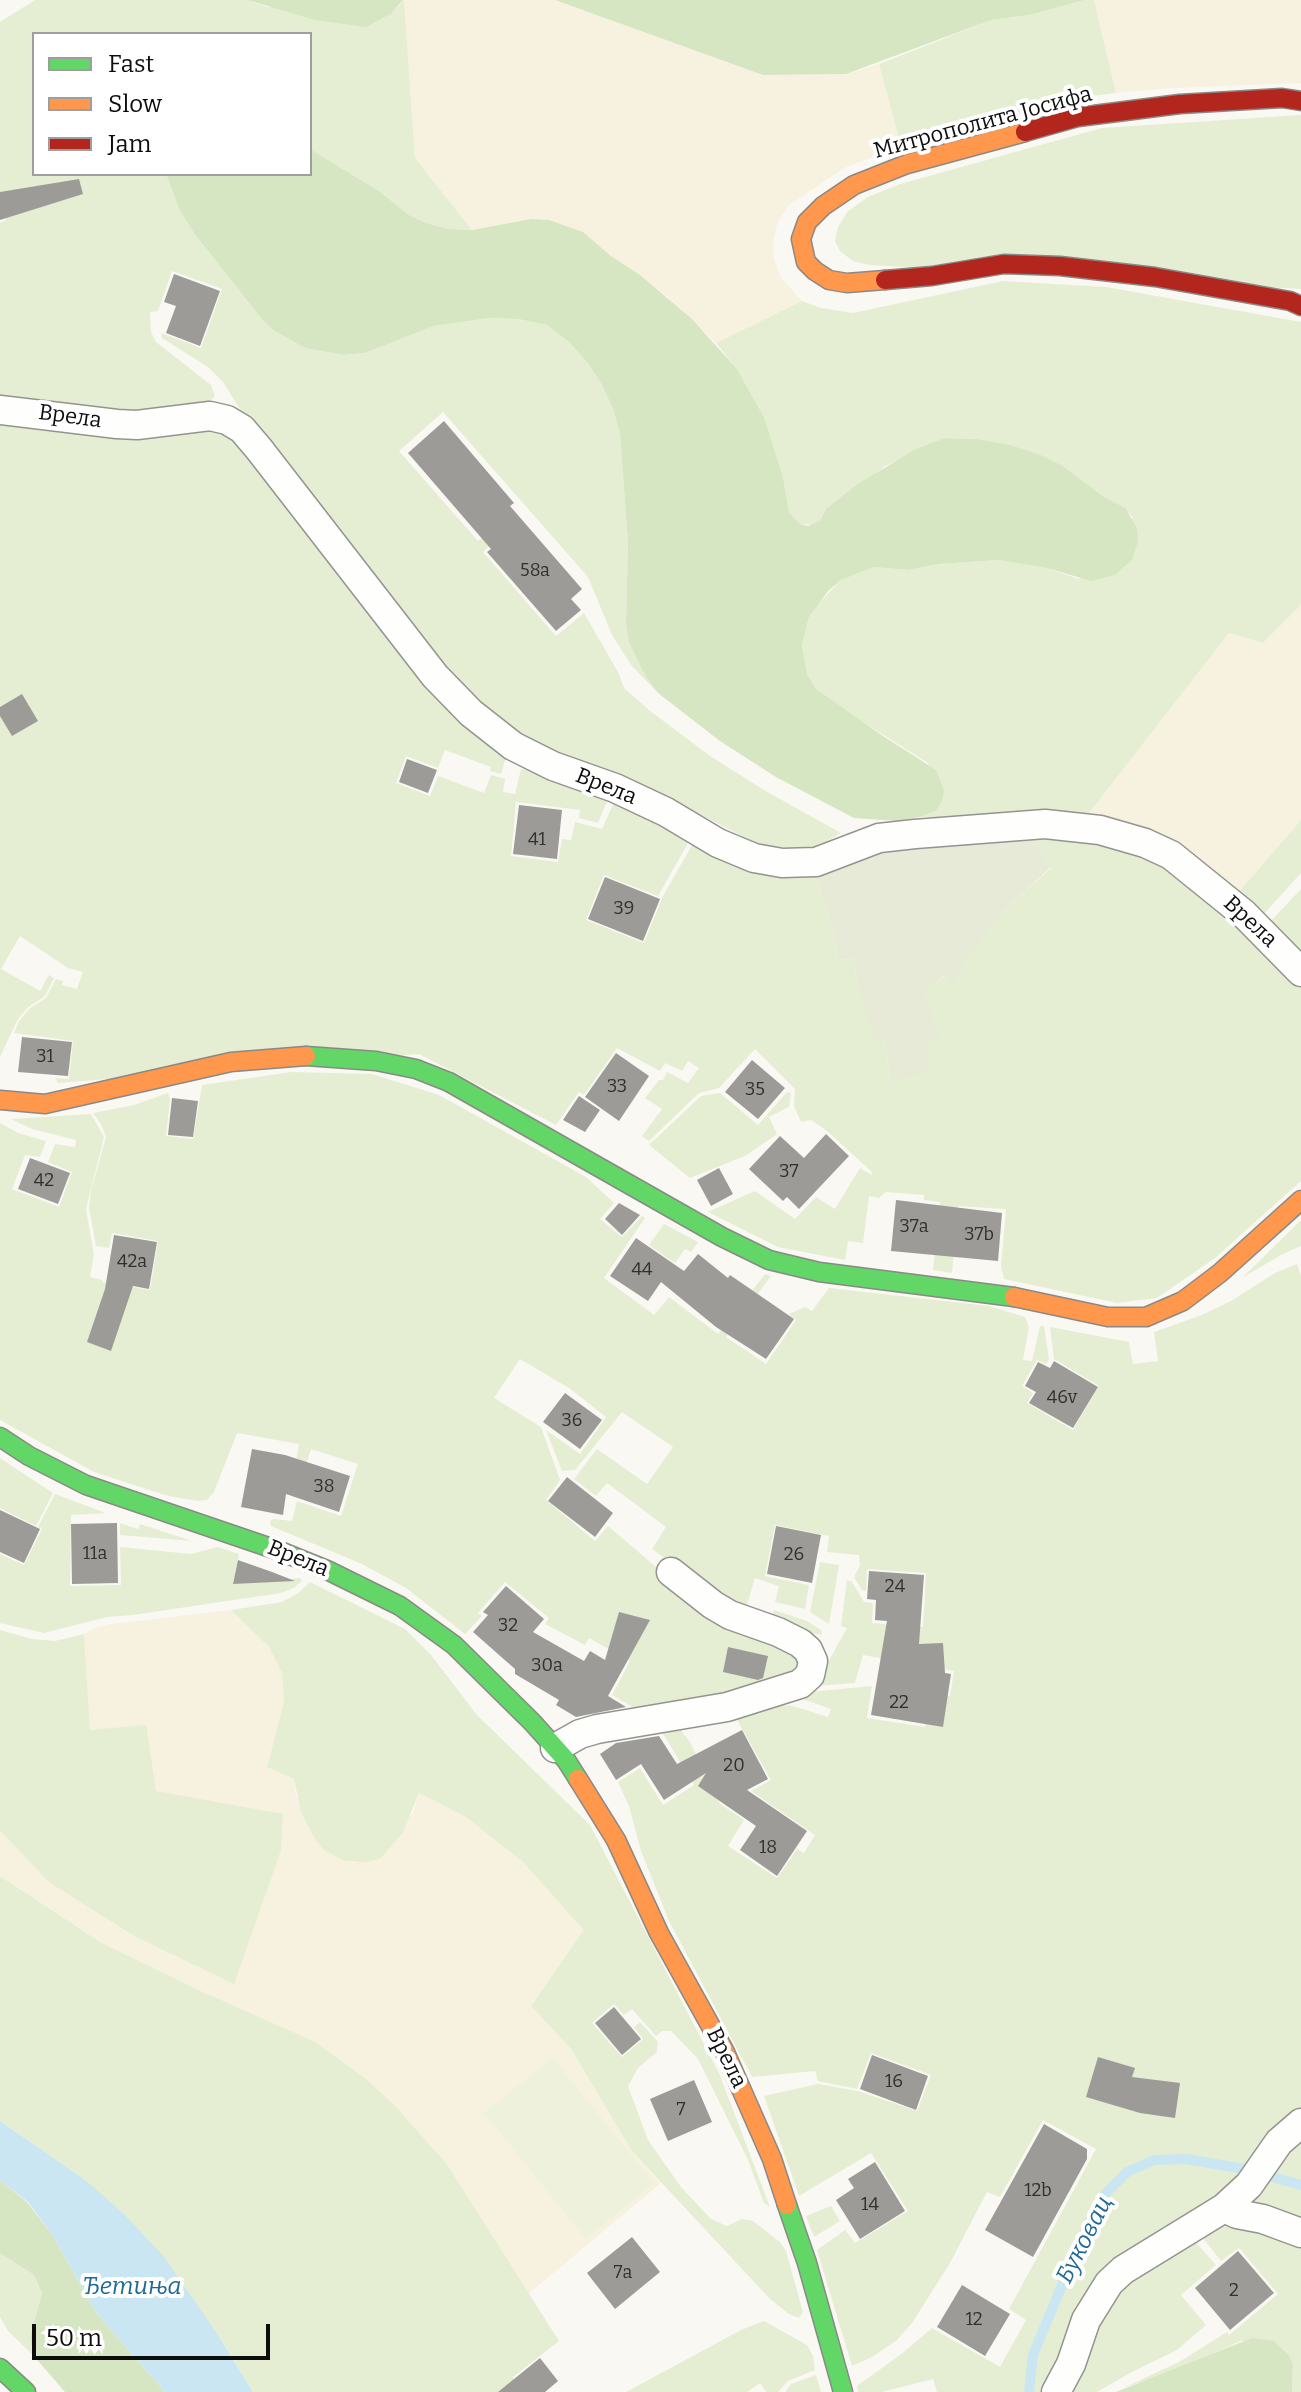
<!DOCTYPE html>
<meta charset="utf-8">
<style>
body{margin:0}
#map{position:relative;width:1301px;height:2392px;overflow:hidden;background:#faf8f2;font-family:Bitter,serif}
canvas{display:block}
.legend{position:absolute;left:32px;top:32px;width:280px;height:144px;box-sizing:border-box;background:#fff;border:2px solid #9e9e9e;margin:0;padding:10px 14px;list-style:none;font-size:24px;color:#0d0d0d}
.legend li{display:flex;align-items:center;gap:16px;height:40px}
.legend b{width:40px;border:2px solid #9e9e9e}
.scale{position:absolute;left:32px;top:2324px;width:238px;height:36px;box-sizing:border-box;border:4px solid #0d0d0d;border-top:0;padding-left:10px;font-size:24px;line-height:28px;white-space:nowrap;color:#0d0d0d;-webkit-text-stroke:6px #fff;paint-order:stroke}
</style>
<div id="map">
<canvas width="1301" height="2392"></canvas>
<ul class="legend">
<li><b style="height:10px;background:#63d668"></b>Fast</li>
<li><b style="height:10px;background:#ff974d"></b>Slow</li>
<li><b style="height:10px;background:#b3261e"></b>Jam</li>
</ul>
<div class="scale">50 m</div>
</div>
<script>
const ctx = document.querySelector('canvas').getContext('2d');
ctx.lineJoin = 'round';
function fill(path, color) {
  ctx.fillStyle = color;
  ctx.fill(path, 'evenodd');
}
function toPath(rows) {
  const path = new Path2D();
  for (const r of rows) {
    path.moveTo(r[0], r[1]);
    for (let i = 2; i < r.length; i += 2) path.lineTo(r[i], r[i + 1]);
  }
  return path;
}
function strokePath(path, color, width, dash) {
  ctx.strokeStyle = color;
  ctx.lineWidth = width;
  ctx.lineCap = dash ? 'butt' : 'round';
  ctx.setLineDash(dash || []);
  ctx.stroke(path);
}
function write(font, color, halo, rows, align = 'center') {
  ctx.font = font + ' Bitter,serif';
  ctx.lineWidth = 8;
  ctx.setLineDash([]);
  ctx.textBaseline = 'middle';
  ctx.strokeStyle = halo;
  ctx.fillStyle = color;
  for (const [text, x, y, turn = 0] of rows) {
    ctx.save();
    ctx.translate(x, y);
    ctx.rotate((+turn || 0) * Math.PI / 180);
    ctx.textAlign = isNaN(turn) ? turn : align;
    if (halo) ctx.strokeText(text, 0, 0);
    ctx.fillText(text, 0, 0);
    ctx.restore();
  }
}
fill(toPath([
 [404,0,555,0,763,75,846,74,879,64,901,146,844,168,788,206,777,224,773,242,774,260,782,279,802,301,716,343,667,296,611,256,583,232,549,220,531,219,472,230,415,158],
 [1094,0,1301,0,1301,83,1172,88,1116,93],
 [1301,605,1301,820,1236,895,1086,817,1229,633,1263,643],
 [231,1610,269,1647,282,1673,284,1702,267,1767,294,1779,296,1796,334,1856,355,1863,413,1813,419,1793,466,1817,523,1862,585,1930,531,2006,571,2049,632,2151,661,2183,527,2295,446,2163,395,2106,205,1993,100,1942,0,1876,0,1831,50,1883,134,1936,156,1791,90,1730,84,1634,96,1627,112,1624]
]), '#f6f2df');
fill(toPath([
 [35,0,247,0,267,7,392,13,404,0,415,158,472,230,449,229,426,223,409,215,379,191,310,149,310,34,34,34,34,174,166,174,180,211,194,233,260,317,273,330,305,348,344,355,365,353,434,326,489,318,518,319,547,325,569,342,587,362,602,385,613,409,620,434,628,542,626,623,646,677,658,693,631,665,612,635,588,577,443,412,399,451,478,541,495,528,501,535,483,552,556,636,584,613,619,674,624,688,649,710,710,756,764,790,841,833,816,847,790,848,760,845,621,774,553,750,507,728,474,703,246,419,223,382,208,367,162,338,161,333,201,348,222,289,172,271,158,311,150,312,151,332,156,342,211,385,215,396,208,403,155,413,0,402,0,223,6,220,0,201,0,22],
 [1085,0,1094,0,1116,93,1075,98,901,146,879,64,991,20,1029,15],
 [1301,115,1301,289,869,265,853,261,840,251,835,241,838,227,848,211,868,197,900,184,1102,128],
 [1003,281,1106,287,1301,322,1301,605,1263,643,1229,633,1086,817,920,817,936,811,928,763,847,712,816,689,807,674,802,645,809,617,817,605,841,580,874,567,908,570,938,564,998,560,1047,568,1079,579,1133,518,1126,508,1104,497,1063,466,1041,455,978,439,945,438,885,466,815,525,800,524,789,512,783,477,764,417,737,369,716,343,802,301,821,308,853,313],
 [0,418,227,429,508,751,501,774,490,771,491,767,445,750,438,768,406,756,396,783,430,796,438,776,484,793,491,775,505,779,503,792,515,794,521,769,561,776,610,794,598,823,579,818,580,810,516,802,511,856,558,862,562,839,571,840,575,822,602,829,616,798,691,838,658,896,604,875,586,920,644,943,663,896,695,840,813,870,835,936,838,960,854,959,857,985,885,1041,890,1079,924,1045,923,991,945,976,952,981,961,964,1005,910,1051,868,1027,835,1060,834,1152,852,1200,890,1301,984,1301,1181,1215,1258,1157,1298,1117,1303,1004,1279,1001,1266,1006,1209,958,1206,952,1273,933,1270,940,1202,924,1200,924,1195,886,1192,879,1198,869,1196,863,1243,848,1241,845,1260,778,1247,708,1212,755,1191,795,1219,816,1197,835,1209,860,1168,872,1175,872,1172,827,1131,811,1120,801,1122,794,1106,795,1089,755,1049,719,1088,699,1093,649,1141,642,1136,662,1109,645,1098,659,1080,663,1080,667,1072,688,1083,699,1068,688,1061,682,1071,665,1063,660,1071,617,1048,584,1095,579,1092,556,1125,419,1054,58,1083,55,1078,69,1079,73,1041,14,1033,19,1021,29,1009,46,998,56,979,63,981,62,985,77,989,83,972,68,968,20,936,1,969,40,991,49,975,54,978,45,996,27,1008,18,1019,0,1057],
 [1301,820,1301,873,1262,916,1236,895],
 [1301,889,1301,956,1269,923],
 [292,1072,372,1074,439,1095,586,1177,614,1203,600,1219,622,1237,642,1216,645,1218,604,1278,654,1315,669,1297,718,1334,765,1274,771,1276,726,1337,766,1364,796,1320,789,1314,805,1307,812,1311,829,1288,989,1306,1025,1317,1029,1327,1023,1360,1032,1361,1040,1326,1044,1326,1049,1359,1046,1364,1037,1360,1022,1386,1033,1393,1027,1403,1073,1430,1099,1386,1054,1359,1050,1327,1129,1342,1133,1364,1158,1361,1154,1332,1202,1315,1231,1301,1275,1273,1297,1264,1301,1276,1301,2116,1247,2175,1119,2266,1047,2392,937,2392,933,2379,882,2392,858,2392,857,2386,904,2352,932,2328,1000,2367,1026,2320,1009,2309,1096,2149,1043,2120,1000,2197,987,2192,950,2263,912,2323,897,2340,872,2357,852,2366,817,2250,845,2230,855,2243,908,2211,871,2153,799,2196,764,2096,818,2084,858,2091,917,2111,931,2075,871,2053,857,2089,818,2081,815,2071,752,2077,669,1921,641,1851,629,1806,618,1782,640,1768,663,1805,694,1785,659,1727,677,1725,690,1742,720,1804,744,1820,728,1846,777,1878,797,1849,804,1853,815,1835,751,1791,771,1780,732,1711,764,1703,793,1706,828,1717,831,1709,788,1694,872,1686,867,1718,925,1727,931,1694,950,1696,954,1671,863,1655,855,1683,815,1686,847,1628,841,1626,847,1580,852,1582,864,1602,873,1603,872,1623,923,1627,926,1573,867,1569,866,1591,862,1590,854,1577,860,1565,859,1555,827,1552,829,1536,775,1525,765,1576,809,1585,805,1609,775,1602,779,1586,755,1578,746,1608,772,1615,774,1610,807,1621,821,1630,822,1635,795,1630,730,1605,652,1549,666,1527,607,1483,596,1496,574,1479,597,1449,647,1484,673,1447,622,1412,575,1470,562,1471,546,1430,580,1454,606,1417,569,1388,520,1359,494,1398,541,1427,560,1480,546,1500,595,1541,608,1526,662,1572,805,1658,794,1680,641,1712,612,1695,630,1661,589,1638,585,1645,545,1624,549,1618,505,1582,478,1613,482,1616,465,1634,406,1588,362,1564,271,1526,270,1521,274,1519,292,1521,297,1501,341,1516,358,1464,311,1449,297,1493,291,1491,299,1444,237,1433,214,1492,207,1500,197,1501,168,1496,94,1472,0,1420,0,1123,18,1133,46,1141,40,1157,25,1155,12,1189,59,1207,72,1172,48,1162,55,1144,75,1147,76,1140,32,1129,11,1119,91,1114,104,1137,86,1209,94,1255,90,1277,102,1280,102,1282,150,1290,158,1241,112,1233,109,1248,96,1246,89,1208,91,1191,106,1137,102,1126,93,1113,134,1105,168,1093,170,1099,166,1136,193,1139,202,1085],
 [787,1092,791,1093,789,1107,769,1117,777,1134,747,1155,690,1178,649,1145,701,1096,720,1093,758,1125],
 [1301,1220,1301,1246,1281,1255,1242,1278],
 [664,1224,698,1242,691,1252,685,1249,675,1263,649,1245],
 [0,1458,53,1493,36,1526,0,1508],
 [55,1494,106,1513,71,1515,70,1586,121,1585,120,1547,191,1554,218,1547,239,1554,233,1584,300,1578,302,1581,294,1588,281,1593,133,1615,107,1617,44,1633,0,1623,0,1554,24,1565,42,1529,38,1527],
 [120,1523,138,1529,140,1524,192,1541,120,1535],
 [820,1562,839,1565,829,1624,810,1612],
 [310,1582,405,1629,431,1655,477,1715,590,1825,719,2073,770,2207,764,2203,748,2160,698,2059,671,2031,662,2031,656,2036,632,2009,624,2015,614,2004,592,2023,622,2057,643,2039,634,2027,640,2022,658,2042,657,2052,638,2068,628,2086,648,2140,681,2187,711,2219,727,2226,742,2219,753,2221,780,2242,786,2251,803,2312,799,2318,789,2314,770,2299,632,2151,571,2049,531,2006,584,1930,523,1862,466,1817,419,1793,403,1832,381,1858,368,1862,344,1861,324,1850,315,1839,301,1812,294,1779,267,1767,284,1702,282,1673,269,1647,231,1610,282,1602,298,1593],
 [0,1630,32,1639,55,1641,84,1634,90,1730,146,1725,156,1791,283,1814,281,1850,234,1984,134,1936,50,1883,0,1831],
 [0,1876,100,1942,205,1993,315,2042,367,2080,395,2106,446,2163,559,2341,513,2377,524,2392,253,2392,218,2335,84,2179,0,2121],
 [1301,2132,1301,2227,1254,2210,1246,2198],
 [831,2206,840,2221,814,2237,806,2216],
 [1234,2221,1301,2241,1301,2392,1292,2392,1293,2365,1289,2355,1274,2341,1241,2341,1179,2369,1123,2388,1179,2362,1227,2332,1229,2335,1278,2294,1239,2248,1221,2261,1199,2233,1215,2225],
 [1193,2239,1216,2265,1181,2295,1206,2325,1177,2350,1130,2373,1097,2392,1062,2392,1119,2285],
 [0,2253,34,2275,42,2293,30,2337,33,2355,8,2331,0,2317],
 [764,2321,807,2345,813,2356,815,2370,788,2381,778,2392,766,2392,760,2383,747,2392,626,2392,741,2330],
 [816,2375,821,2392,785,2392,791,2384]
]), '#e5eed3');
fill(toPath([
 [247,0,403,0,392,13,366,27,315,20],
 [555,0,1085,0,1029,15,991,20,846,74,763,75],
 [310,149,379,191,409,215,426,223,449,229,472,230,531,219,549,220,583,232,611,256,640,275,692,319,737,369,764,417,783,477,789,512,800,524,808,526,820,521,826,509,858,484,914,450,945,438,977,439,1010,445,1041,455,1063,466,1104,497,1126,508,1137,529,1138,541,1132,560,1115,575,1091,581,1047,568,998,560,938,564,908,570,874,567,841,580,828,591,809,617,802,645,807,674,816,689,880,734,936,770,944,790,942,801,936,811,920,817,897,821,854,818,776,777,720,741,658,693,646,677,629,642,626,623,628,542,620,434,613,409,602,385,587,362,569,342,547,325,518,319,489,318,434,326,365,353,344,355,305,348,273,330,260,317,194,233,180,211,166,174,310,174],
 [0,2180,27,2202,53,2236,97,2314,165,2392,65,2392,33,2355,30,2337,42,2293,34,2275,0,2253],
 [1252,2338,1274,2341,1289,2355,1293,2365,1292,2392,1116,2392]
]), '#d6e5c2');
fill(toPath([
 [1027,835,1051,867,1005,910,962,964,965,968,952,982,944,976,924,991,939,1039,924,1045,931,1069,911,1077,890,1079,885,1041,875,1041,857,985,854,959,838,960,835,936,813,870,866,853]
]), '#e6ead7');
fill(toPath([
 [553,2058,654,2183,586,2239,484,2113]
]), '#eef2dd');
fill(toPath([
 [0,2121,84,2179,125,2215,164,2257,218,2335,253,2392,165,2392,97,2314,53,2236,28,2202,0,2180]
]), '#cae6f2');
strokePath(toPath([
 [1029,2392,1033,2355,1081,2239,1102,2197,1127,2172,1154,2160,1186,2159,1244,2169,1301,2185]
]), '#cae6f2', 10);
fill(toPath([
 [79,179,83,194,0,220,0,192],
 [174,274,220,291,200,346,166,333,176,306,164,302],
 [444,421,514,503,510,506,582,589,571,599,581,610,556,631,487,552,491,549,408,453],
 [22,694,38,721,12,736,0,716,0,707],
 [407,759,437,770,428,793,399,782],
 [519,805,562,810,557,859,513,854],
 [605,877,660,899,643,941,588,919],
 [22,1037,72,1042,68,1076,18,1072],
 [616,1053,649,1076,619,1121,585,1097],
 [752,1060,785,1088,758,1119,725,1092],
 [579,1096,600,1110,585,1132,563,1120],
 [172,1098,198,1101,193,1137,168,1135],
 [826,1134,849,1156,799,1209,787,1197,783,1201,749,1169,780,1136,804,1158],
 [30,1158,70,1173,58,1204,18,1189],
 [719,1168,733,1194,711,1206,697,1180],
 [896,1200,1002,1213,998,1261,891,1251],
 [619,1203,640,1215,622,1235,605,1219],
 [114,1235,157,1242,149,1289,133,1286,111,1351,87,1342,105,1289],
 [636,1238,684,1271,698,1254,728,1278,730,1275,794,1319,766,1359,716,1327,661,1282,648,1301,610,1276],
 [1054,1361,1098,1387,1073,1428,1029,1403,1036,1392,1025,1386,1038,1362,1050,1368],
 [565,1393,602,1420,580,1449,543,1422],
 [252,1449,285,1455,350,1476,339,1512,286,1494,283,1515,241,1507],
 [567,1477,613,1513,595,1537,548,1501],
 [0,1510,40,1529,24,1563,0,1552],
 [117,1523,118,1583,72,1584,71,1524],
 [776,1526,821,1535,812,1583,767,1574],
 [238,1560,272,1572,295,1581,233,1584],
 [869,1571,924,1575,919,1644,943,1643,945,1673,951,1674,943,1727,871,1715,887,1621,875,1620,876,1600,867,1599],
 [506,1586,544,1619,533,1632,584,1661,590,1651,605,1660,619,1612,650,1620,608,1696,626,1707,576,1717,556,1705,559,1700,515,1674,515,1669,473,1632,488,1615,483,1612],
 [728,1647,768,1656,763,1678,758,1680,723,1672],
 [742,1730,768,1779,747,1790,807,1831,777,1876,740,1850,756,1826,698,1786,706,1773,664,1800,641,1764,616,1780,600,1754,616,1743,659,1736,677,1764],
 [614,2007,641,2039,622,2055,595,2023],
 [872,2055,928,2076,916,2110,860,2089],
 [1098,2057,1135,2068,1132,2077,1180,2083,1175,2118,1140,2113,1086,2097],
 [694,2080,712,2122,668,2141,650,2099],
 [1044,2124,1087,2149,1087,2159,1033,2257,985,2230],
 [875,2162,905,2211,860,2239,836,2200,854,2188,848,2179],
 [632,2237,660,2272,615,2309,587,2273],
 [1238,2251,1274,2293,1230,2330,1195,2288],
 [962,2285,1010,2314,985,2356,937,2327],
 [540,2358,558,2381,545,2392,498,2392]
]), '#9d9b98');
const street = toPath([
 [0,410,117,424,137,425,210,416,227,420,242,429,259,449,435,676,471,713,513,746,553,766,615,788,666,812,718,843,754,858,782,863,816,862,879,838,915,834,1045,824,1100,830,1145,843,1171,855,1244,914,1301,972],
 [555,1748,580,1734,597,1729,727,1707,800,1684,810,1675,813,1661,808,1650,800,1643,778,1632,730,1615,713,1605,671,1572],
 [1224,2208,1237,2214,1263,2219,1301,2233],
 [1056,2392,1071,2364,1086,2320,1109,2283,1123,2270,1224,2208,1249,2185,1279,2142,1301,2123]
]);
const fast = toPath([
 [306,1056,376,1061,416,1069,449,1082,722,1237,769,1260,819,1272,1014,1297],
 [0,1437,29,1456,86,1485,280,1551,327,1570,400,1606,454,1645,533,1723,566,1760,578,1779],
 [787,2205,807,2263,843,2392],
 [0,2368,26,2392]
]);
const slow = toPath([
 [885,280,847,283,829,280,815,271,806,262,801,239,807,222,823,206,854,185,907,164,1025,132],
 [0,1100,45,1104,231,1062,306,1056],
 [1014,1297,1108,1317,1146,1317,1183,1301,1220,1273,1301,1200],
 [578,1779,616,1840,659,1933,724,2050,772,2159,787,2205]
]);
const jam = toPath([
 [1025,132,1078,117,1180,104,1282,98,1301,101],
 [885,280,932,276,1004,264,1060,266,1155,277,1290,301,1301,306]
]);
strokePath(street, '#949390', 31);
strokePath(fast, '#8a8987', 21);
strokePath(slow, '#8a8987', 21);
strokePath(jam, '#8a8987', 21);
strokePath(street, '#fefefd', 28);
strokePath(fast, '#63d668', 18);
strokePath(slow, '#ff974d', 18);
strokePath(jam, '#b3261e', 18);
write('18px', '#313030', null, [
 ["58a",535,571],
 ["41",537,840],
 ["39",624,909],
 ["31",45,1057],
 ["33",617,1087],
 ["35",755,1090],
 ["37",789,1172],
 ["42",44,1181],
 ["37a",914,1227],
 ["37b",979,1235],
 ["42a",132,1262],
 ["44",642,1270],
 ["46v",1062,1398],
 ["36",572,1421],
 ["38",324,1487],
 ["11a",95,1554],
 ["26",794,1555],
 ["24",895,1587],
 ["32",508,1626],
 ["30a",547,1666],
 ["22",899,1703],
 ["20",734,1766],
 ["18",768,1848],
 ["16",894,2082],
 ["7",681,2110],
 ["12b",1038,2191],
 ["14",870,2205],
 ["7a",623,2273],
 ["2",1234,2291],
 ["12",974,2320]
]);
write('22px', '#0d0d0d', '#fff', [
 ["Митрополита Јосифа",983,123,-15],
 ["Врела",70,417,8],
 ["Врела",606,787,22],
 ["Врела",1250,922,43],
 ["Врела",298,1559,22],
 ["Врела",726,2058,64]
]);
write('italic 24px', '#1f6996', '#fff', [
 ["Буковац",1085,2240,-63],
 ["Ђетиња",132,2287]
]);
</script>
